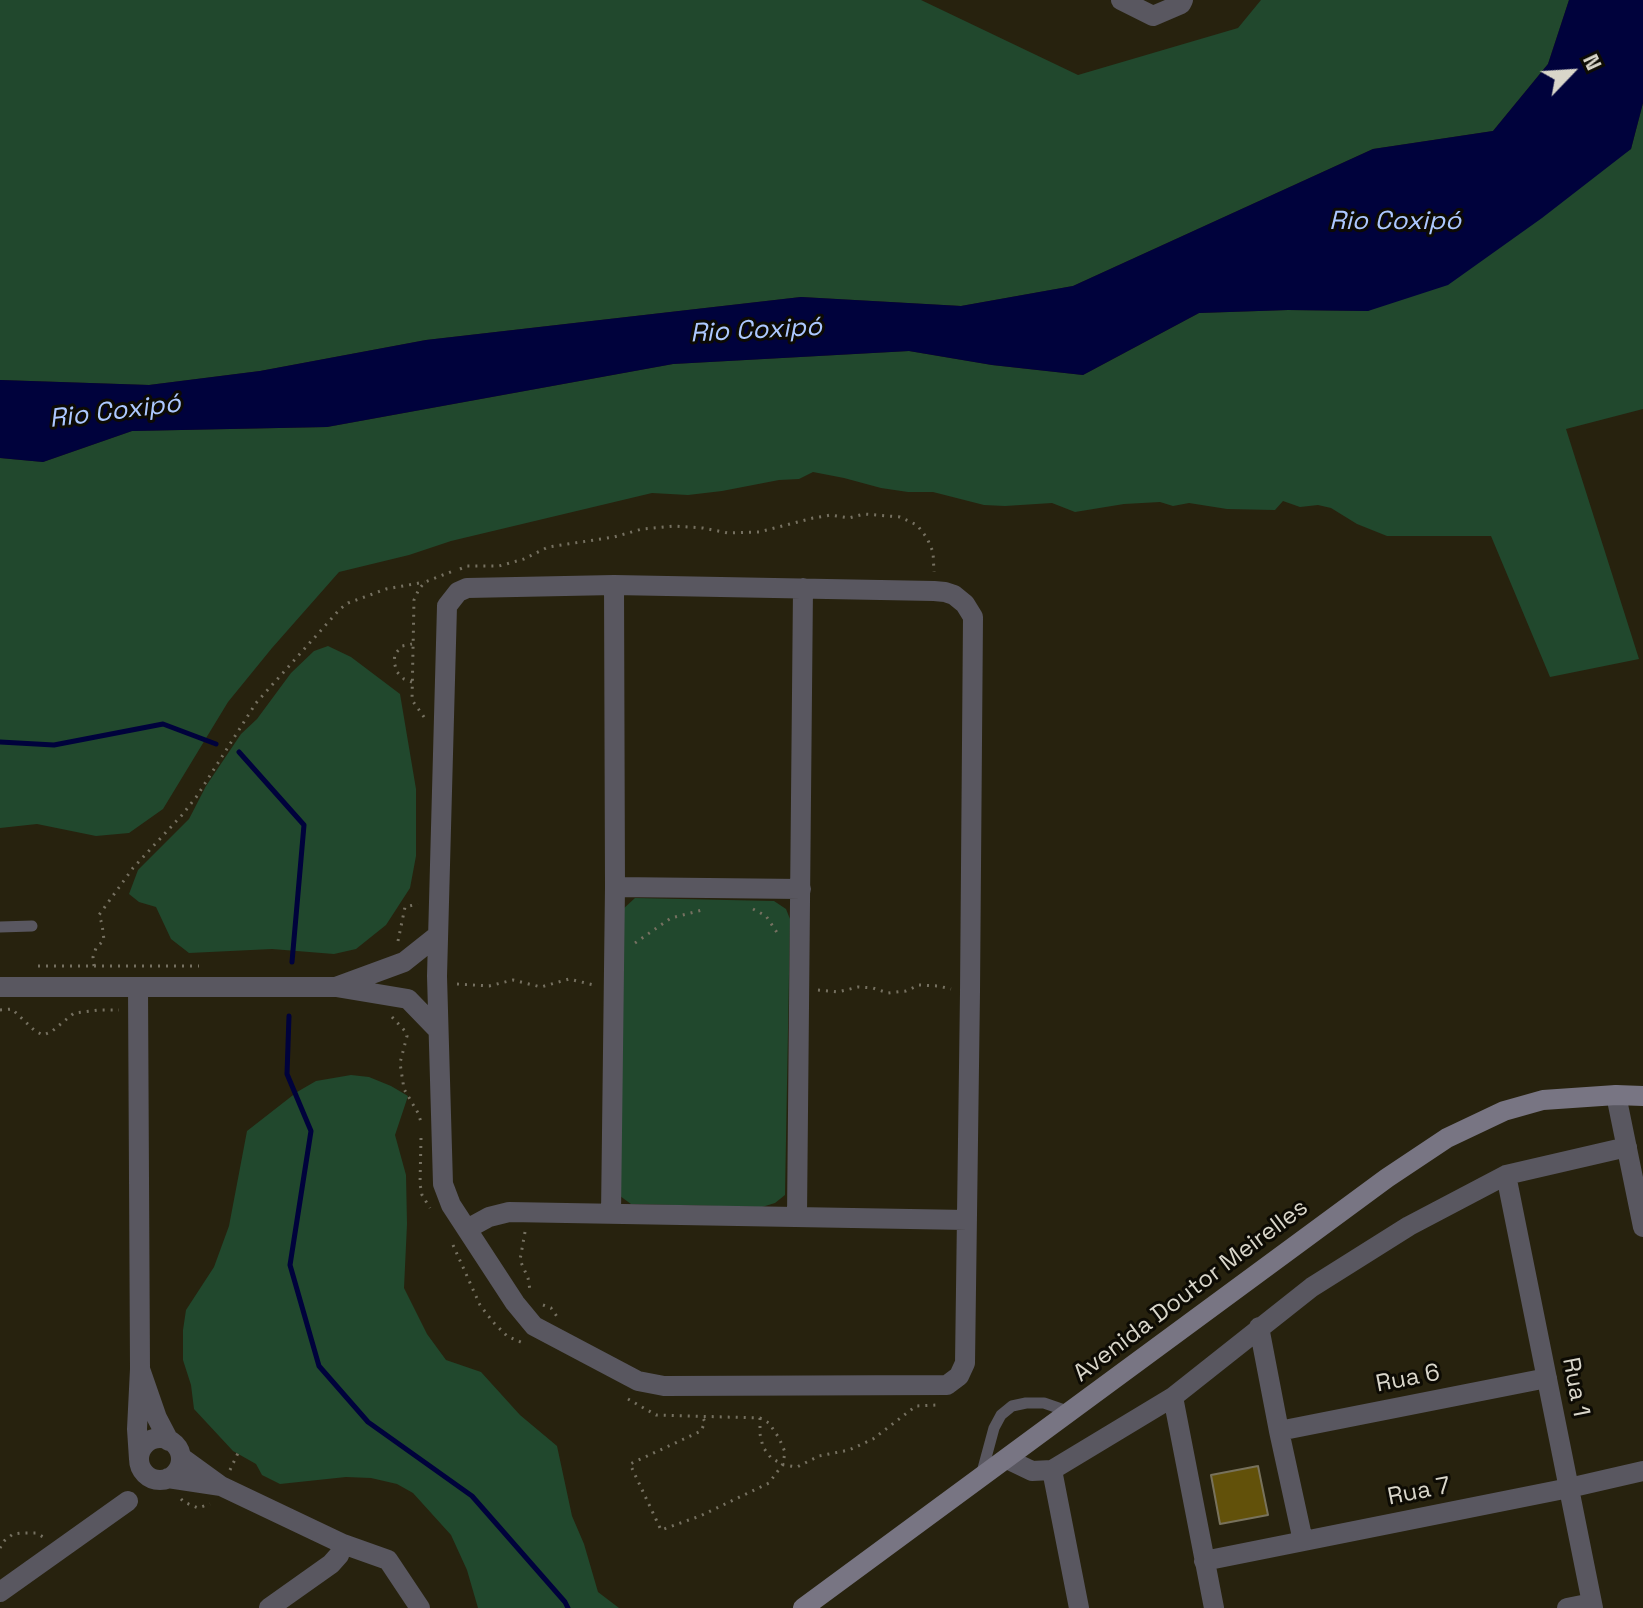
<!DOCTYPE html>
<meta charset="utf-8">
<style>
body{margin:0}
#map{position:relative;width:1643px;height:1608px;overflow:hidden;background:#27220e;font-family:"Space Grotesk",sans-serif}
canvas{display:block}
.north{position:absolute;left:1531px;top:32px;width:80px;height:80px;-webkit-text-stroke:6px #0d0b04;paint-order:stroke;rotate:65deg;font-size:22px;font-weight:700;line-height:32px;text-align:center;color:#d9d6ca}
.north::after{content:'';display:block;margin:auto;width:28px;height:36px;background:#d9d6ca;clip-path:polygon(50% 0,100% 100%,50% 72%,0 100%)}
</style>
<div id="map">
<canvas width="1643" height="1608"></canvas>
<div class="north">N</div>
</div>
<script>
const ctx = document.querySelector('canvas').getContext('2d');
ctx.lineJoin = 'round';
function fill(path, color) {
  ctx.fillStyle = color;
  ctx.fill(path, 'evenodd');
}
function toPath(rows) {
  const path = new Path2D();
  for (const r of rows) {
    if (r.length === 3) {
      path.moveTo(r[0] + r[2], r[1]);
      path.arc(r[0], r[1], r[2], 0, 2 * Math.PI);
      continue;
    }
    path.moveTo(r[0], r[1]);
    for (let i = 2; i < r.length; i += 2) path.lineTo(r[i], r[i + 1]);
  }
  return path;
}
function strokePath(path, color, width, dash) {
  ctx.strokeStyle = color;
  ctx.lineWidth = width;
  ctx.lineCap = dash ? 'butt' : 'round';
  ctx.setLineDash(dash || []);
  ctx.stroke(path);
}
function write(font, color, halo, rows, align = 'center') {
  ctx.font = font + ' "Space Grotesk",sans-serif';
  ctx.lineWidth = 6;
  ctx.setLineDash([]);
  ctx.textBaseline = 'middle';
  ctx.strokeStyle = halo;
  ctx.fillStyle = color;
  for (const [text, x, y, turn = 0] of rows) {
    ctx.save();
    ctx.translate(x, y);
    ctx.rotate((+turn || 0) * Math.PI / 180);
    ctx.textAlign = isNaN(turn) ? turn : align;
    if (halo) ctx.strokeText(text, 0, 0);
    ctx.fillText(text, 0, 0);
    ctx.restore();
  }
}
fill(toPath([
 [0,0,921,0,1078,75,1238,28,1261,0,1569,0,1548,64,1493,131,1373,149,1073,286,961,306,801,297,426,340,260,371,149,385,0,380],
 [1643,103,1643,409,1566,429,1639,659,1550,677,1491,536,1387,536,1357,524,1331,508,1318,505,1300,507,1283,501,1275,510,1227,509,1189,503,1173,506,1160,502,1124,504,1075,512,1052,503,1005,506,984,505,933,492,908,492,881,488,844,478,813,472,799,479,779,480,722,491,688,495,652,493,451,541,409,555,339,572,272,648,228,702,163,809,129,833,96,836,37,824,0,828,0,458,43,462,132,431,327,427,673,364,909,351,992,365,1083,375,1199,313,1288,310,1368,311,1631,149],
 [328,646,351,657,400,694,416,789,416,856,410,888,386,925,356,949,334,954,272,949,189,953,171,939,156,907,139,902,129,894,138,870,189,819,206,786,241,734,257,719,291,673,314,651],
 [635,898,774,901,786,909,790,919,785,1195,775,1203,762,1207,631,1204,620,1196,622,910],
 [351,1075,369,1077,391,1086,408,1096,395,1135,406,1175,407,1224,404,1288,427,1334,446,1360,481,1372,520,1415,557,1446,572,1516,584,1544,598,1592,619,1608,478,1608,467,1570,451,1535,413,1493,397,1484,371,1478,346,1477,280,1484,262,1475,256,1464,233,1451,194,1409,191,1385,183,1360,183,1330,186,1310,214,1267,229,1226,247,1131,297,1092,316,1081]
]), '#21482d');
fill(toPath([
 [1569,0,1643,0,1643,103,1631,149,1542,218,1448,285,1368,311,1288,310,1199,313,1083,375,992,365,909,351,673,364,327,427,132,431,43,462,0,458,0,380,149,385,260,371,426,340,801,297,961,306,1073,286,1373,149,1493,131,1548,64]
]), '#00023c');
strokePath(toPath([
 [0,742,54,745,163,724,216,744],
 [239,752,304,825,292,962],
 [289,1016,287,1074,311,1131,290,1265,319,1366,368,1422,472,1496,565,1602,568,1608]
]), '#00023c', 5);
const building = toPath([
 [1258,1466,1268,1515,1220,1524,1211,1475,1258,1466]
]);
fill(building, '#62510a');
strokePath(building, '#78725c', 2);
strokePath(toPath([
 [460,569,467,566,499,566,524,559,548,547,614,537,642,529,674,526,703,528,728,533,759,532,813,518,831,515,849,518,864,514,900,517,917,525,927,538,933,552,934,572],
 [412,682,404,679,397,672,394,662,395,654,402,646,412,644],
 [424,717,412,700,414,600,419,589,425,582,453,571],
 [753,909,766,916,780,937],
 [398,941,405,907,418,904],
 [635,943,671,918,706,909],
 [38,966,199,966],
 [94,966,93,957,96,948,104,940,102,924,99,915,133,868,182,815,197,796,256,703,340,609,348,603,386,589,425,582],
 [457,984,489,986,513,980,541,987,569,979,594,985],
 [818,990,838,992,858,987,873,988,888,993,906,991,919,985,938,986,951,989],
 [0,1010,12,1009,35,1031,43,1035,51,1032,74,1013,99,1010,119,1010],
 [392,1017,405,1031,407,1036,400,1063,404,1089,418,1113,421,1122],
 [421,1138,420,1184,422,1195,430,1208],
 [525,1232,520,1260,528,1278,530,1290],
 [453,1245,480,1305,493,1322,507,1336,523,1343],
 [543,1305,551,1308,558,1318],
 [628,1399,656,1415,760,1418,769,1423,779,1438,785,1452,783,1464,769,1483,700,1516,661,1530,630,1464,701,1431,705,1422,702,1416],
 [760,1418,760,1434,763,1447,771,1458,784,1465,797,1467,819,1456,849,1450,873,1439,916,1406,937,1405],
 [230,1470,238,1453],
 [181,1499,184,1502,198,1508,210,1504],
 [0,1548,4,1541,13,1534,21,1533,36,1533,45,1538]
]), '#767161', 3, [2, 6]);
strokePath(toPath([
 [0,927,32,926],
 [981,1476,994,1428,1001,1415,1012,1406,1026,1403,1044,1403,1070,1412]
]), '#595760', 11);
strokePath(toPath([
 [1121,0,1153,16,1181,4,1183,0],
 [614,585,934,591,945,592,954,595,965,604,973,617,970,992,965,1363,959,1376,947,1385,664,1386,638,1381,534,1326,515,1303,451,1205,443,1184,437,976,447,606,458,592,467,588,614,585],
 [615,887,801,889],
 [438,935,404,962,336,987,408,999,438,1030],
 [0,987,336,987],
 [138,987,140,1369],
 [1616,1095,1643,1227],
 [1506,1175,1593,1608],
 [611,1214,615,887,614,585],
 [797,1217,803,588],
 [467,1229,489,1217,509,1212,967,1220],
 [1259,1327,1279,1431,1303,1541],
 [1173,1397,1214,1608],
 [1279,1431,1547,1378],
 [160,1459,21],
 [139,1459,137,1429,140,1369,157,1418,169,1441],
 [1007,1459,1032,1471,1052,1470,1173,1397,1312,1287,1409,1226,1506,1175,1627,1147],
 [1052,1470,1079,1608],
 [168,1478,221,1486,181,1457],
 [221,1486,343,1544,388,1560,420,1608],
 [1204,1561,1569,1488,1643,1471],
 [0,1592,128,1501],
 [269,1608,331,1564,339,1555,343,1544],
 [1567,1608,1592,1603]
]), '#595760', 20);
strokePath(toPath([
 [803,1608,1387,1178,1447,1138,1504,1111,1543,1100,1616,1095,1643,1096]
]), '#787583', 20);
write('24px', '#d9d6ca', '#0d0b04', [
 ["Avenida Doutor Meirelles",1191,1291,-37],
 ["Rua 6",1408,1379,-11],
 ["Rua 1",1575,1387,79],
 ["Rua 7",1419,1492,-11]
]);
write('italic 26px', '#adc8ff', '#0d0b04', [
 ["Rio Coxipó",1395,222],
 ["Rio Coxipó",756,331,-3],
 ["Rio Coxipó",115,412,-7]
]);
</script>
